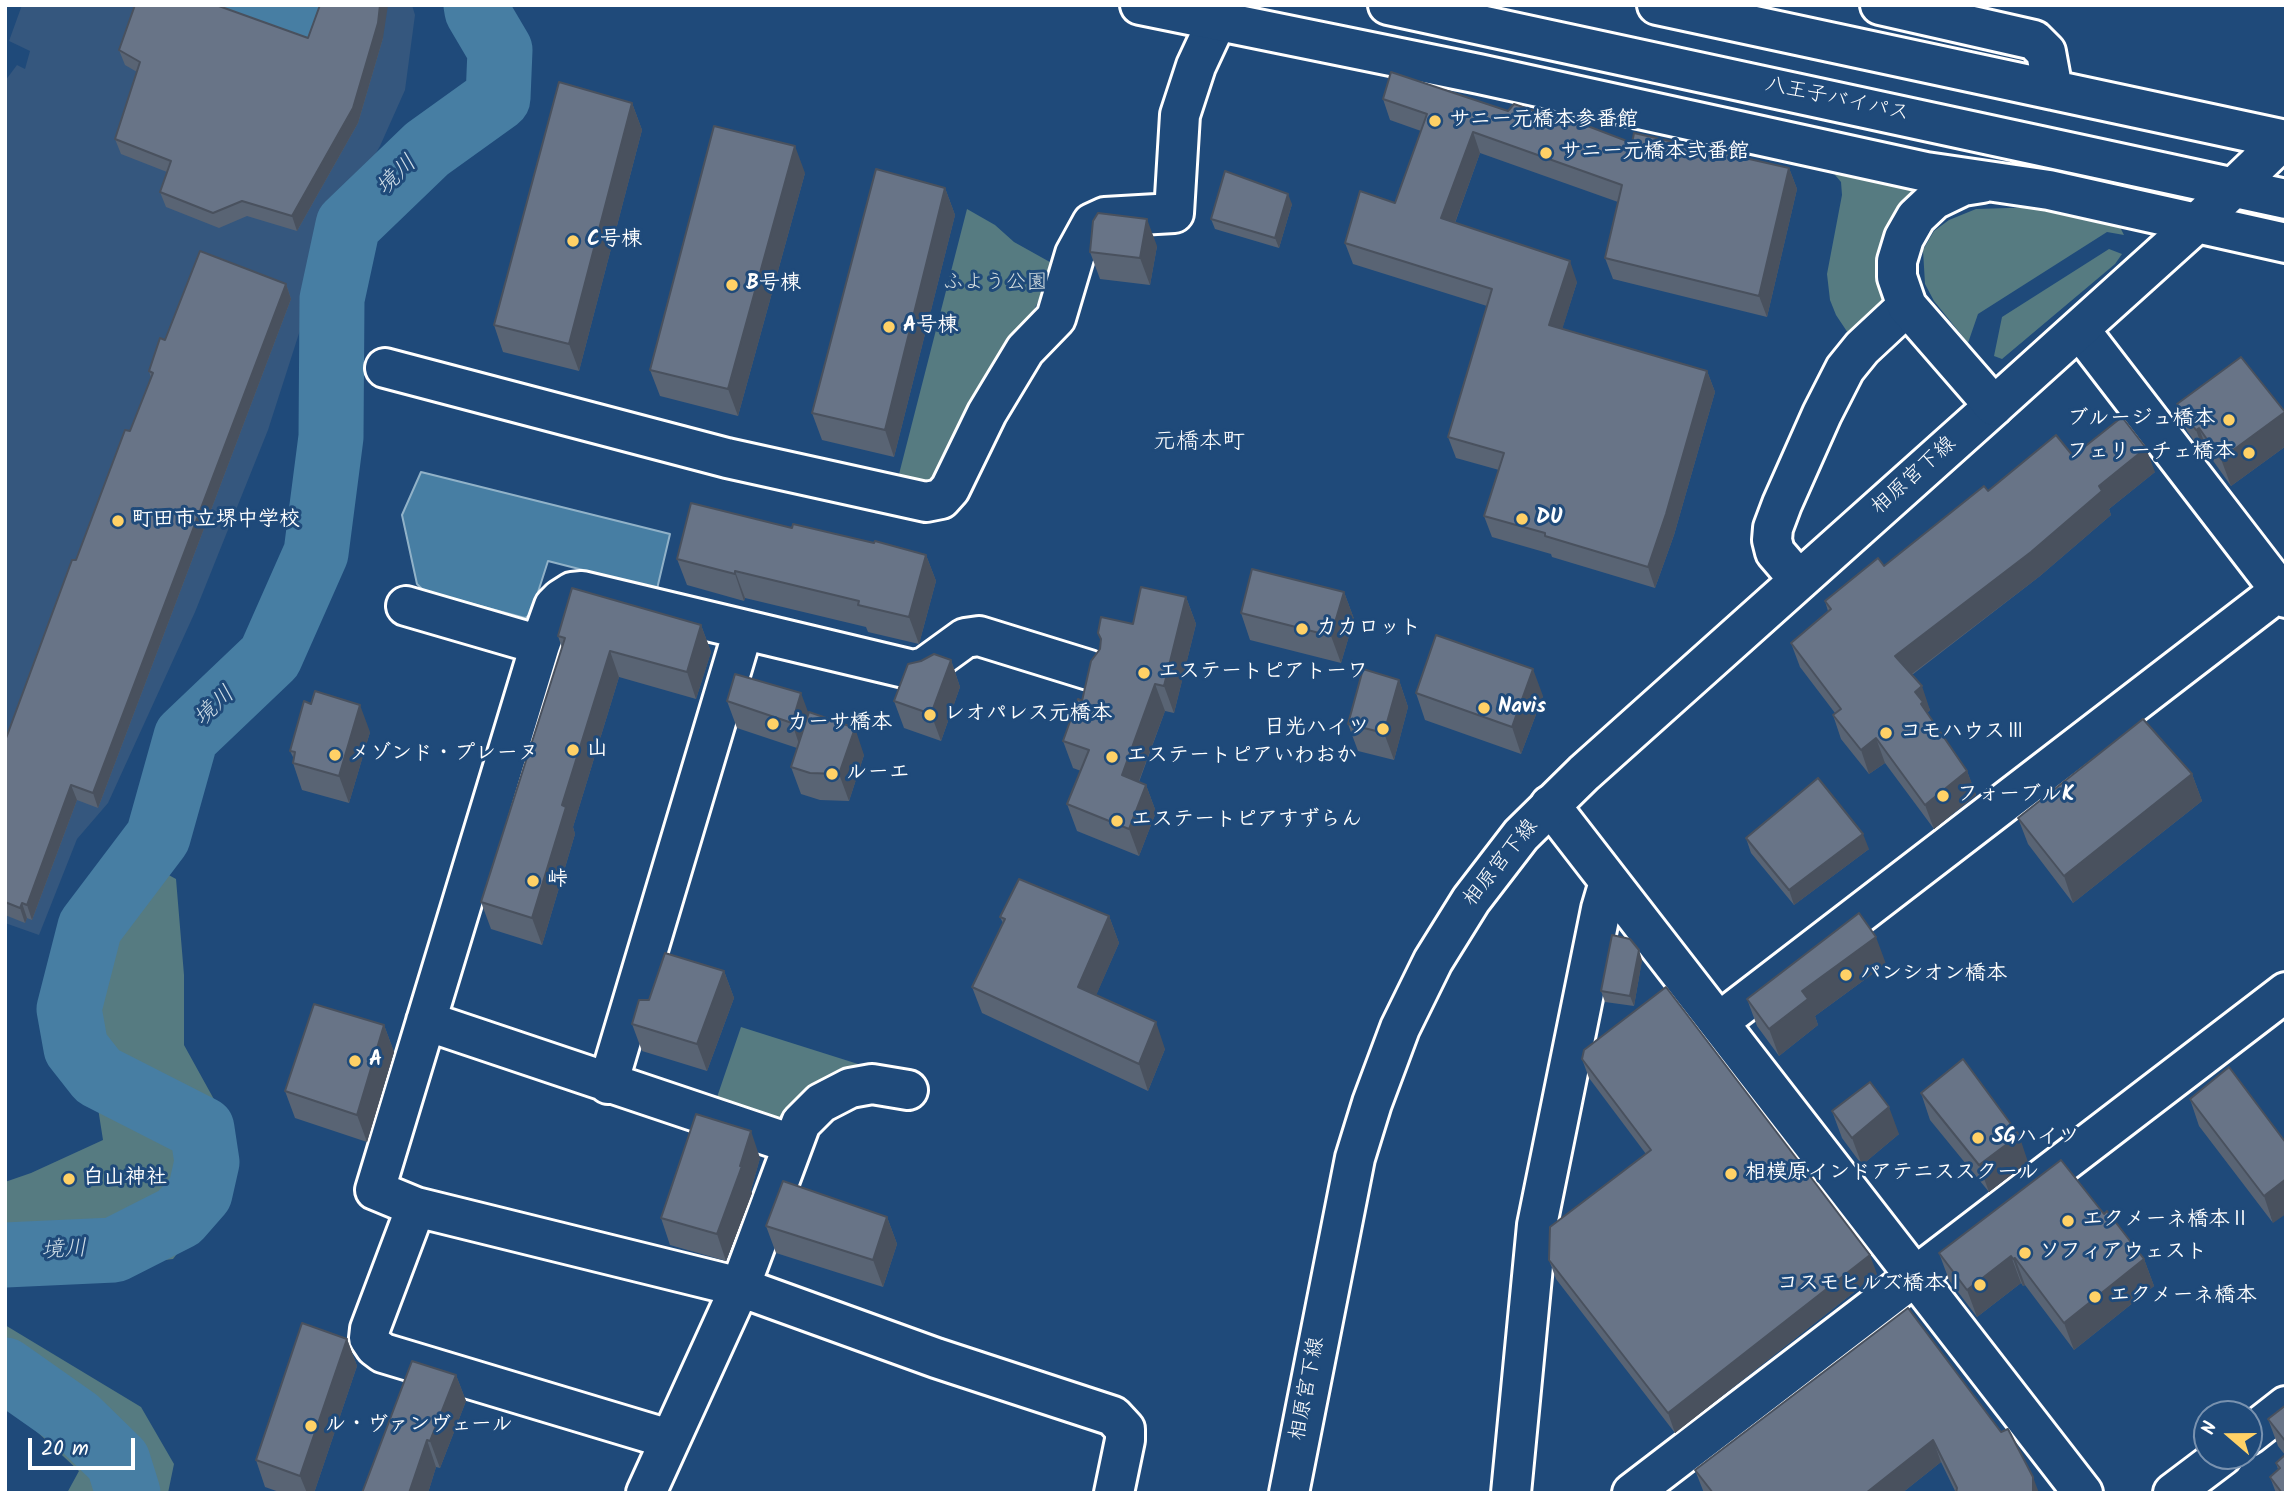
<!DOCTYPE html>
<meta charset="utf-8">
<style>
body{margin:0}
#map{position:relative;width:2291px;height:1498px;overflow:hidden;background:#1f4a7a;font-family:Kalam,sans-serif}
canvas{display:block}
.frame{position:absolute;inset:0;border:7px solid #fff;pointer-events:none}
.north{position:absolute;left:2193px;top:1400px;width:70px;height:70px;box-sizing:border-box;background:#1f4a7a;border:2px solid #7992af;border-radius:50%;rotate:290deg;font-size:19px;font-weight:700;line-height:28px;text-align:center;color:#fff}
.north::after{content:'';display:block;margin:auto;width:24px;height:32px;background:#ffd166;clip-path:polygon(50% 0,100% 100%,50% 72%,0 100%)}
.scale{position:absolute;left:28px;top:1438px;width:107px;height:32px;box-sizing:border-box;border:4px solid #fff;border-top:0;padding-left:9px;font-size:21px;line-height:24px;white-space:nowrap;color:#fff;-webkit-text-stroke:5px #1f4a7a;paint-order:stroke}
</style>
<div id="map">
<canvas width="2291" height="1498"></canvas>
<div class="frame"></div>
<div class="north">N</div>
<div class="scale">20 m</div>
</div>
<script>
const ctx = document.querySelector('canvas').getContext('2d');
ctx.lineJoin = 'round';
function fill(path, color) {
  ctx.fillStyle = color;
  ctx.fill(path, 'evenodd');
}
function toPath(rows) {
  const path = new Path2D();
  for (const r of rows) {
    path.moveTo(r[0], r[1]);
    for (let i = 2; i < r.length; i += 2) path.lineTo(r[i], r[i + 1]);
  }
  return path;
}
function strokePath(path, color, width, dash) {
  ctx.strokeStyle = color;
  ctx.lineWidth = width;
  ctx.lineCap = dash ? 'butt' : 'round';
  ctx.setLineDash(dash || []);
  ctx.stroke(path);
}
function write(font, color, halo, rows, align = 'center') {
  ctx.font = font + ' Kalam,"Klee One",sans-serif';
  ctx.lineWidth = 6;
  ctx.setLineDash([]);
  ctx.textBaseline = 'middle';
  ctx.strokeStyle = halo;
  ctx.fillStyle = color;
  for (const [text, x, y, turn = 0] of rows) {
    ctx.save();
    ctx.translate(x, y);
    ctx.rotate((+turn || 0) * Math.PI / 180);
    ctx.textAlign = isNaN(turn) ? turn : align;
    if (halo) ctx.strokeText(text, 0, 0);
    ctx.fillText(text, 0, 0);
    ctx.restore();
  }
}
fill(toPath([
 [22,5,412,5,415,15,405,90,380,146,340,217,320,268,268,430,195,612,108,803,77,839,39,935,5,923,5,81,17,65,25,69,30,51,9,41]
]), '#35577e');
fill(toPath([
 [1830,169,1919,188,1900,207,1886,230,1880,256,1885,296,1882,307,1850,336,1836,315,1830,300,1827,274,1842,195,1841,182],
 [2042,207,2119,225,2124,235,2107,232,1978,314,1968,343,1934,301,1925,284,1923,250,1934,231,1949,220,1976,209],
 [967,209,995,225,1014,242,1057,266,1027,323,1015,336,946,450,933,480,918,487,897,482],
 [2109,249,2122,254,2115,264,2002,359,1994,356,2002,317],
 [154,867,176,879,184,975,184,1045,221,1112,209,1212,173,1259,5,1280,5,1182,31,1173,103,1140,87,1038,103,949],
 [741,1027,877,1070,821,1081,777,1121,715,1103],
 [5,1325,141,1407,174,1464,168,1493,67,1493,79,1471,5,1402]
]), '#567b81');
const water = toPath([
 [189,5,330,5,314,53,189,5],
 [421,472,670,534,657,589,548,561,531,614,525,618,424,591,417,584,402,515,421,472]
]);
fill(water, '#477ea3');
strokePath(water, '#91b2c8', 2);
strokePath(toPath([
 [5,1255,114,1250,179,1217,200,1193,207,1162,202,1129,98,1076,76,1048,69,1009,90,927,158,837,186,737,270,657,316,553,331,437,332,299,348,225,427,149,498,98,500,50,477,11,476,5],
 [5,1370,76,1420,118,1461,128,1493]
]), '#477ea3', 65);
const minor = toPath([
 [2080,330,2286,598],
 [385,368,727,458,926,502,941,499,950,489,987,413,1025,350,1056,318,1075,254,1092,223,1105,217,1174,213,1180,115,1196,66,1217,21],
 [406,606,540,645],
 [1089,670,979,636,965,638,925,667,913,670,582,591,572,592,561,599,554,606,540,645,375,1190,416,1207,740,1287,936,1358,1113,1416,1125,1429,1125,1440,1114,1493],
 [1550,805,2083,1493],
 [426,1021,792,1144],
 [1719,1022,2286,586],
 [608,1084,743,631],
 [416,1207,370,1329,369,1338,375,1347,383,1353,669,1439],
 [2249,1435,2286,1406],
 [646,1493,740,1287,801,1123,821,1103,850,1088,872,1084,908,1090],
 [1511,1493,1537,1225,1601,909,1609,882],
 [1632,1493,2286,992],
 [2173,1493,2222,1456]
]);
const tertiary = toPath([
 [1799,580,1775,552,1772,540,1773,528,1782,504,1822,414,1845,369,1862,348,1907,306],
 [1289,1493,1355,1158,1372,1103,1400,1028,1433,961,1471,900,1521,835,1584,773,1994,406]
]);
const trunk = toPath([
 [1140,5,1479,74,1926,172,2049,190,2286,243],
 [1388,5,2286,199],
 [1657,5,2286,140],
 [1880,5,2034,40,2046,52,2053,90],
 [1982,183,1963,186,1934,200,1916,217,1904,238,1897,261,1897,277,1907,306,1994,406,2198,222,2283,140]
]);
strokePath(minor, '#fff', 44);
strokePath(tertiary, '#fff', 44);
strokePath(trunk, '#fff', 44);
strokePath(minor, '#1f4a7a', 38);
strokePath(tertiary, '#1f4a7a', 38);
strokePath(trunk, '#1f4a7a', 38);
fill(toPath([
 [308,38,383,38,358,123,297,231,247,216,219,228,166,207,160,192,167,172,121,154,115,139,137,72,125,65,119,50],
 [1383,99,1508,111,1632,143,1789,168,1797,189,1767,317,1613,279,1605,258,1618,202,1480,153,1455,223,1577,282,1562,329,1707,371,1715,392,1674,535,1655,588,1552,557,1551,554,1492,537,1484,516,1499,470,1456,458,1448,437,1487,306,1353,264,1345,243,1395,203,1421,131,1390,120],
 [632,103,642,130,579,371,503,352,494,325],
 [805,173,738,416,660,396,650,370],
 [945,188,955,215,894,457,822,440,812,413],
 [1292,204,1279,248,1215,229,1211,219],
 [1157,246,1150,285,1100,279,1090,252],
 [286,284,291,299,98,808,77,800,32,920,27,918,25,923,5,915,5,741,76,560,130,431,151,378,149,371,165,340],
 [2177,404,2286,415,2286,446,2231,486,2209,455,2206,457,2187,431],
 [2073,456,2155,472,2109,509,2111,515,2040,576,1912,675,1930,710,1927,713,1967,771,1976,795,1934,829,1885,763,1869,774,1841,739,1833,715,1835,713,1800,667,1791,643,1828,611,1825,601,1884,566,1988,491],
 [792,528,874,543,926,555,936,581,919,644,868,632,866,627,745,598,744,601,687,585,677,559],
 [1344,592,1354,619,1341,663,1250,640,1241,613],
 [1186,597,1196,624,1174,713,1165,711,1139,782,1146,785,1156,812,1139,856,1077,831,1067,804,1081,771,1073,768,1063,741,1082,701,1100,649,1101,640,1098,633,1133,624],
 [701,625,711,652,696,699,619,677,573,827,575,834,542,945,491,929,481,902,562,648,558,636],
 [951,660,960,687,941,741,904,728,894,701,921,661],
 [1399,680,1408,707,1394,760,1358,751,1348,724],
 [1416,693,1543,696,1521,754,1425,720],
 [727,701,809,713,864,755,849,801,820,800,801,794,791,767,797,748,737,728],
 [370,732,349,803,302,790,293,763,294,759,290,751],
 [2192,774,2202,801,2073,903,2028,844,2018,818],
 [1746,838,1869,849,1794,905,1751,853],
 [1109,916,1119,943,1096,995,1165,1049,1148,1091,982,1013,972,987,1003,923,1000,917],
 [1642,960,1634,1006,1605,1002,1601,991],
 [1886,964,1815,1016,1818,1025,1779,1056,1757,1026,1747,999],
 [724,971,734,998,707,1071,642,1051,632,1024,649,1000],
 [384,1025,394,1052,367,1142,295,1118,285,1091],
 [1582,1059,1877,1274,1675,1433,1556,1279,1549,1260,1646,1154,1589,1078],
 [2229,1067,2273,1223,2199,1126,2190,1099],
 [1921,1093,2028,1162,1989,1192,1930,1120],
 [1832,1111,1899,1134,1862,1165,1842,1138],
 [760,1158,751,1190,752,1193,726,1261,670,1245,661,1218],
 [2104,1214,2144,1259,2154,1286,2074,1350,2025,1285,2023,1286,2021,1283,1977,1317,1949,1280,1939,1253],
 [887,1217,897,1244,883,1287,776,1253,766,1226],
 [347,1339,357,1366,314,1493,282,1493,265,1487,256,1460],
 [456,1375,466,1401,440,1468,436,1467,428,1493,362,1493],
 [2286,1405,2286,1493,2276,1493,2270,1477,2278,1469,2276,1463,2285,1455,2278,1446,2268,1419],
 [2001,1432,1956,1493,1941,1462,1902,1493,1704,1493,1695,1470]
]), '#596474');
fill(toPath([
 [380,5,388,5,383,38,358,123,297,231,292,216],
 [632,103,642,130,579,371,569,344],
 [1473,132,1480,153,1449,239,1441,218],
 [795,146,805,173,738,416,728,389],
 [1789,168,1797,189,1767,317,1759,296],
 [945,188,955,215,894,457,885,430],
 [1288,194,1292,204,1279,248,1275,238],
 [1147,219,1157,246,1150,285,1140,258],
 [1570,261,1577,282,1557,346,1549,325],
 [286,284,291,299,98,808,93,793],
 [1707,371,1715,392,1674,535,1655,588,1648,567],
 [2285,412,2286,415,2286,446,2231,486,2221,459],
 [2199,428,2209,455,2206,457,2196,430],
 [2146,448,2155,472,2109,509,2111,515,2040,576,1904,680,1895,656],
 [926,555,936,581,919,644,909,617],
 [735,571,745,598,744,601,735,574],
 [1344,592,1354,619,1341,663,1331,636],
 [1186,597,1196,624,1174,713,1164,686],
 [701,625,711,652,696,699,687,672],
 [610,651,619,677,573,827,575,834,542,945,532,918,562,805],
 [951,660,960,687,941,741,931,714],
 [1533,669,1543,696,1521,754,1512,727],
 [1399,680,1408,707,1394,760,1384,733],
 [1155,684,1165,711,1131,802,1122,775],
 [1922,686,1930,710,1927,713,1931,726,1915,692],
 [801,693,811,720,801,750,792,723],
 [360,705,370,732,349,803,339,776],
 [855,728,864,755,849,801,839,774],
 [1876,738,1885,763,1869,774,1861,750],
 [1967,771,1976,795,1934,829,1925,805],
 [2192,774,2202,801,2073,903,2064,876],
 [71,785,77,800,32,920,27,905],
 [1146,785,1156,812,1139,856,1129,829],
 [1863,834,1869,849,1794,905,1789,890],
 [22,903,27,918,25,923,20,908],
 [1109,916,1119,943,1088,1014,1078,987],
 [1876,937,1886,964,1815,1016,1818,1025,1779,1056,1769,1029,1802,991],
 [1639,950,1642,960,1634,1006,1630,996],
 [724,971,734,998,707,1071,697,1044],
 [1156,1022,1165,1049,1148,1091,1139,1064],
 [384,1025,394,1052,367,1142,357,1115],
 [1889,1107,1899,1134,1862,1165,1852,1138],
 [751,1131,760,1158,751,1190,752,1193,726,1261,717,1234],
 [2019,1135,2028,1162,1989,1192,1979,1165],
 [2286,1179,2286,1214,2273,1223,2264,1196],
 [887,1217,897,1244,883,1287,873,1260],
 [1870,1255,1877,1274,1675,1433,1668,1413],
 [2011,1256,2021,1283,1977,1317,1967,1290],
 [2015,1258,2025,1285,2023,1286,2013,1259],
 [2144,1259,2154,1286,2074,1350,2064,1323],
 [347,1339,357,1366,314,1493,307,1493,300,1476],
 [456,1375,466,1401,440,1468,430,1441],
 [427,1440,436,1467,428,1493,409,1493],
 [1933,1440,1941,1462,1902,1493,1866,1493],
 [2033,1477,2039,1493,2033,1493]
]), '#49515e');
const building = toPath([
 [135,5,216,5,308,38,320,5,380,5,378,23,353,108,292,216,242,201,213,213,160,192,171,161,115,139,140,62,119,50,135,5],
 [1391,72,1508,111,1514,104,1546,115,1551,112,1632,143,1634,133,1789,168,1759,296,1605,258,1622,185,1473,132,1441,218,1570,261,1549,325,1707,371,1666,514,1648,567,1545,536,1545,533,1484,516,1504,453,1448,437,1492,289,1345,243,1360,191,1395,203,1427,114,1383,99,1391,72],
 [559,82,632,103,569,344,494,325,559,82],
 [714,126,795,146,728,389,650,370,714,126],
 [876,169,945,188,885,430,812,413,876,169],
 [1225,171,1288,194,1275,238,1211,219,1225,171],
 [1098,213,1147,219,1140,258,1090,252,1093,221,1098,213],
 [200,251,286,284,93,793,71,785,27,905,22,903,20,908,5,902,5,741,72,560,76,560,125,430,130,431,153,373,149,371,160,338,165,340,200,251],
 [2241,357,2285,412,2221,459,2199,428,2196,430,2177,404,2241,357],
 [2122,417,2146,448,2099,486,2102,491,2031,552,1895,656,1922,686,1915,692,1923,702,1921,704,1967,771,1925,805,1876,738,1861,750,1833,715,1841,709,1791,643,1831,609,1825,601,1878,558,1884,566,1984,486,1988,491,2056,435,2073,456,2122,417],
 [691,503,792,528,793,524,874,543,875,541,926,555,909,617,858,605,859,601,735,571,735,574,677,559,691,503],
 [1252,569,1344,592,1331,636,1241,613,1252,569],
 [1141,587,1186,597,1164,686,1155,684,1122,775,1146,785,1129,829,1067,804,1089,750,1063,741,1078,699,1082,701,1091,661,1100,649,1101,639,1098,633,1101,617,1133,624,1141,587],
 [572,588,701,625,687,672,610,651,562,805,566,807,532,918,481,902,565,638,558,636,572,588],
 [1436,635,1533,669,1512,727,1416,693,1436,635],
 [934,654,951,660,931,714,894,701,908,664,921,661,934,654],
 [1363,669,1399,680,1384,733,1348,724,1363,669],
 [735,674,801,693,792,723,727,701,735,674],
 [315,691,360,705,339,776,293,763,295,752,290,751,304,701,311,704,315,691],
 [809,712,855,728,839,774,810,773,791,767,809,712],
 [2143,719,2192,774,2064,876,2018,818,2143,719],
 [1818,778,1863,834,1789,890,1746,838,1818,778],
 [1019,879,1109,916,1078,987,1156,1022,1139,1064,972,987,1005,919,1000,917,1019,879],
 [1859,913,1876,937,1802,991,1808,999,1769,1029,1747,999,1859,913],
 [1612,935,1630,939,1639,950,1630,996,1601,991,1612,935],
 [665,953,724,971,697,1044,632,1024,639,1000,649,1000,665,953],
 [1666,987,1870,1255,1668,1413,1549,1260,1550,1227,1651,1150,1582,1059,1584,1050,1666,987],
 [314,1004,384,1025,357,1115,285,1091,314,1004],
 [1963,1059,2019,1135,1979,1165,1921,1093,1963,1059],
 [2229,1067,2286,1143,2286,1179,2264,1196,2190,1099,2229,1067],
 [1870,1082,1889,1107,1852,1138,1832,1111,1870,1082],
 [696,1114,751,1131,740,1166,742,1166,717,1234,661,1218,696,1114],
 [2061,1160,2104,1214,2107,1211,2144,1259,2064,1323,2015,1258,2013,1259,2011,1256,1967,1290,1939,1253,2061,1160],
 [783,1181,887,1217,873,1260,766,1226,783,1181],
 [1908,1308,2001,1432,2008,1429,2033,1477,2033,1493,1956,1493,1957,1488,1933,1440,1866,1493,1713,1493,1695,1470,1908,1308],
 [302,1323,347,1339,300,1476,256,1460,302,1323],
 [412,1361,456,1375,430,1441,427,1440,409,1493,362,1493,412,1361],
 [2286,1405,2286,1442,2268,1419,2286,1405],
 [2286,1454,2286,1493,2282,1493,2270,1477,2280,1468,2276,1463,2286,1454]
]);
fill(building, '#687487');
strokePath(building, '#49515e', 2);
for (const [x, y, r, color] of [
 [1435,121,7,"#ffd166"],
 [1546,153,7,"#ffd166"],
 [573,241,7,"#ffd166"],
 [732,285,7,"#ffd166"],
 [889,327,7,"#ffd166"],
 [2229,420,7,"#ffd166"],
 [2249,453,7,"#ffd166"],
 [1522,519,7,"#ffd166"],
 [118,521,7,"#ffd166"],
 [1302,629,7,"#ffd166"],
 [1144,673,7,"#ffd166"],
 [1484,708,7,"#ffd166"],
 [930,715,7,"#ffd166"],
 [773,724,7,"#ffd166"],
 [1383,729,7,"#ffd166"],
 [1886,733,7,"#ffd166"],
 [573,750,7,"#ffd166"],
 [335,755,7,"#ffd166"],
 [1112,757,7,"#ffd166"],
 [832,774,7,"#ffd166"],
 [1943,796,7,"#ffd166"],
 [1117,821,7,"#ffd166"],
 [533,881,7,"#ffd166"],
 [1846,975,7,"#ffd166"],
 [355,1061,7,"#ffd166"],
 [1978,1138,7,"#ffd166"],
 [1731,1174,7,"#ffd166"],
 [69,1179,7,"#ffd166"],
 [2068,1221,7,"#ffd166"],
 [2025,1253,7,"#ffd166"],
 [1980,1285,7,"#ffd166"],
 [2095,1297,7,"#ffd166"],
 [311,1426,7,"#ffd166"]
]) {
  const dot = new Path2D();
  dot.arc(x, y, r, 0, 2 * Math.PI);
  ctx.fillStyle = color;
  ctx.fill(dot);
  strokePath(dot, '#1f4a7a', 2.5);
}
write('21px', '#fff', '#1f4a7a', [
 ["八王子バイパス",1837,101,12],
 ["相原宮下線",1915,477,-42],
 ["相原宮下線",1502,864,-51],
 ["相原宮下線",1309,1389,-79]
]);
write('bold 21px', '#fff', '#1f4a7a', [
 ["サニー元橋本参番館",1449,121],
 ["サニー元橋本弐番館",1560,153],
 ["C号棟",587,241],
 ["B号棟",746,285],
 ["A号棟",903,327],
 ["ブルージュ橋本",2215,420,"right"],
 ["フェリーチェ橋本",2235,453,"right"],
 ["DU",1536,519],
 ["町田市立堺中学校",132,521],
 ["カカロット",1316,629],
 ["エステートピアトーワ",1158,673],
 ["Navis",1498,708],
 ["レオパレス元橋本",944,715],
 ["カーサ橋本",787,724],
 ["日光ハイツ",1369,729,"right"],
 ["コモハウスⅢ",1900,733],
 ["山",587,750],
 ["メゾンド・プレーヌ",349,755],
 ["エステートピアいわおか",1126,757],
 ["ルーエ",846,774],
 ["フォーブルK",1957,796],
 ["エステートピアすずらん",1131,821],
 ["峠",547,881],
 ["パンシオン橋本",1860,975],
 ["A",369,1061],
 ["SGハイツ",1992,1138],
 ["相模原インドアテニススクール",1745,1174],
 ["白山神社",83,1179],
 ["エクメーネ橋本Ⅱ",2082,1221],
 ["ソフィアウェスト",2039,1253],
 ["コスモヒルズ橋本Ⅰ",1966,1285,"right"],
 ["エクメーネ橋本",2109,1297],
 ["ル・ヴァンヴェール",325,1426]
], 'left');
write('21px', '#d5dee0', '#1f4a7a', [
 ["ふよう公園",995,284]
]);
write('italic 23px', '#d1dfe8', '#1f4a7a', [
 ["境川",398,177,-44],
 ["境川",216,708,-43],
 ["境川",64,1252,-3]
]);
write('23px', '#fff', '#1f4a7a', [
 ["元橋本町",1199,444]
]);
</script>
